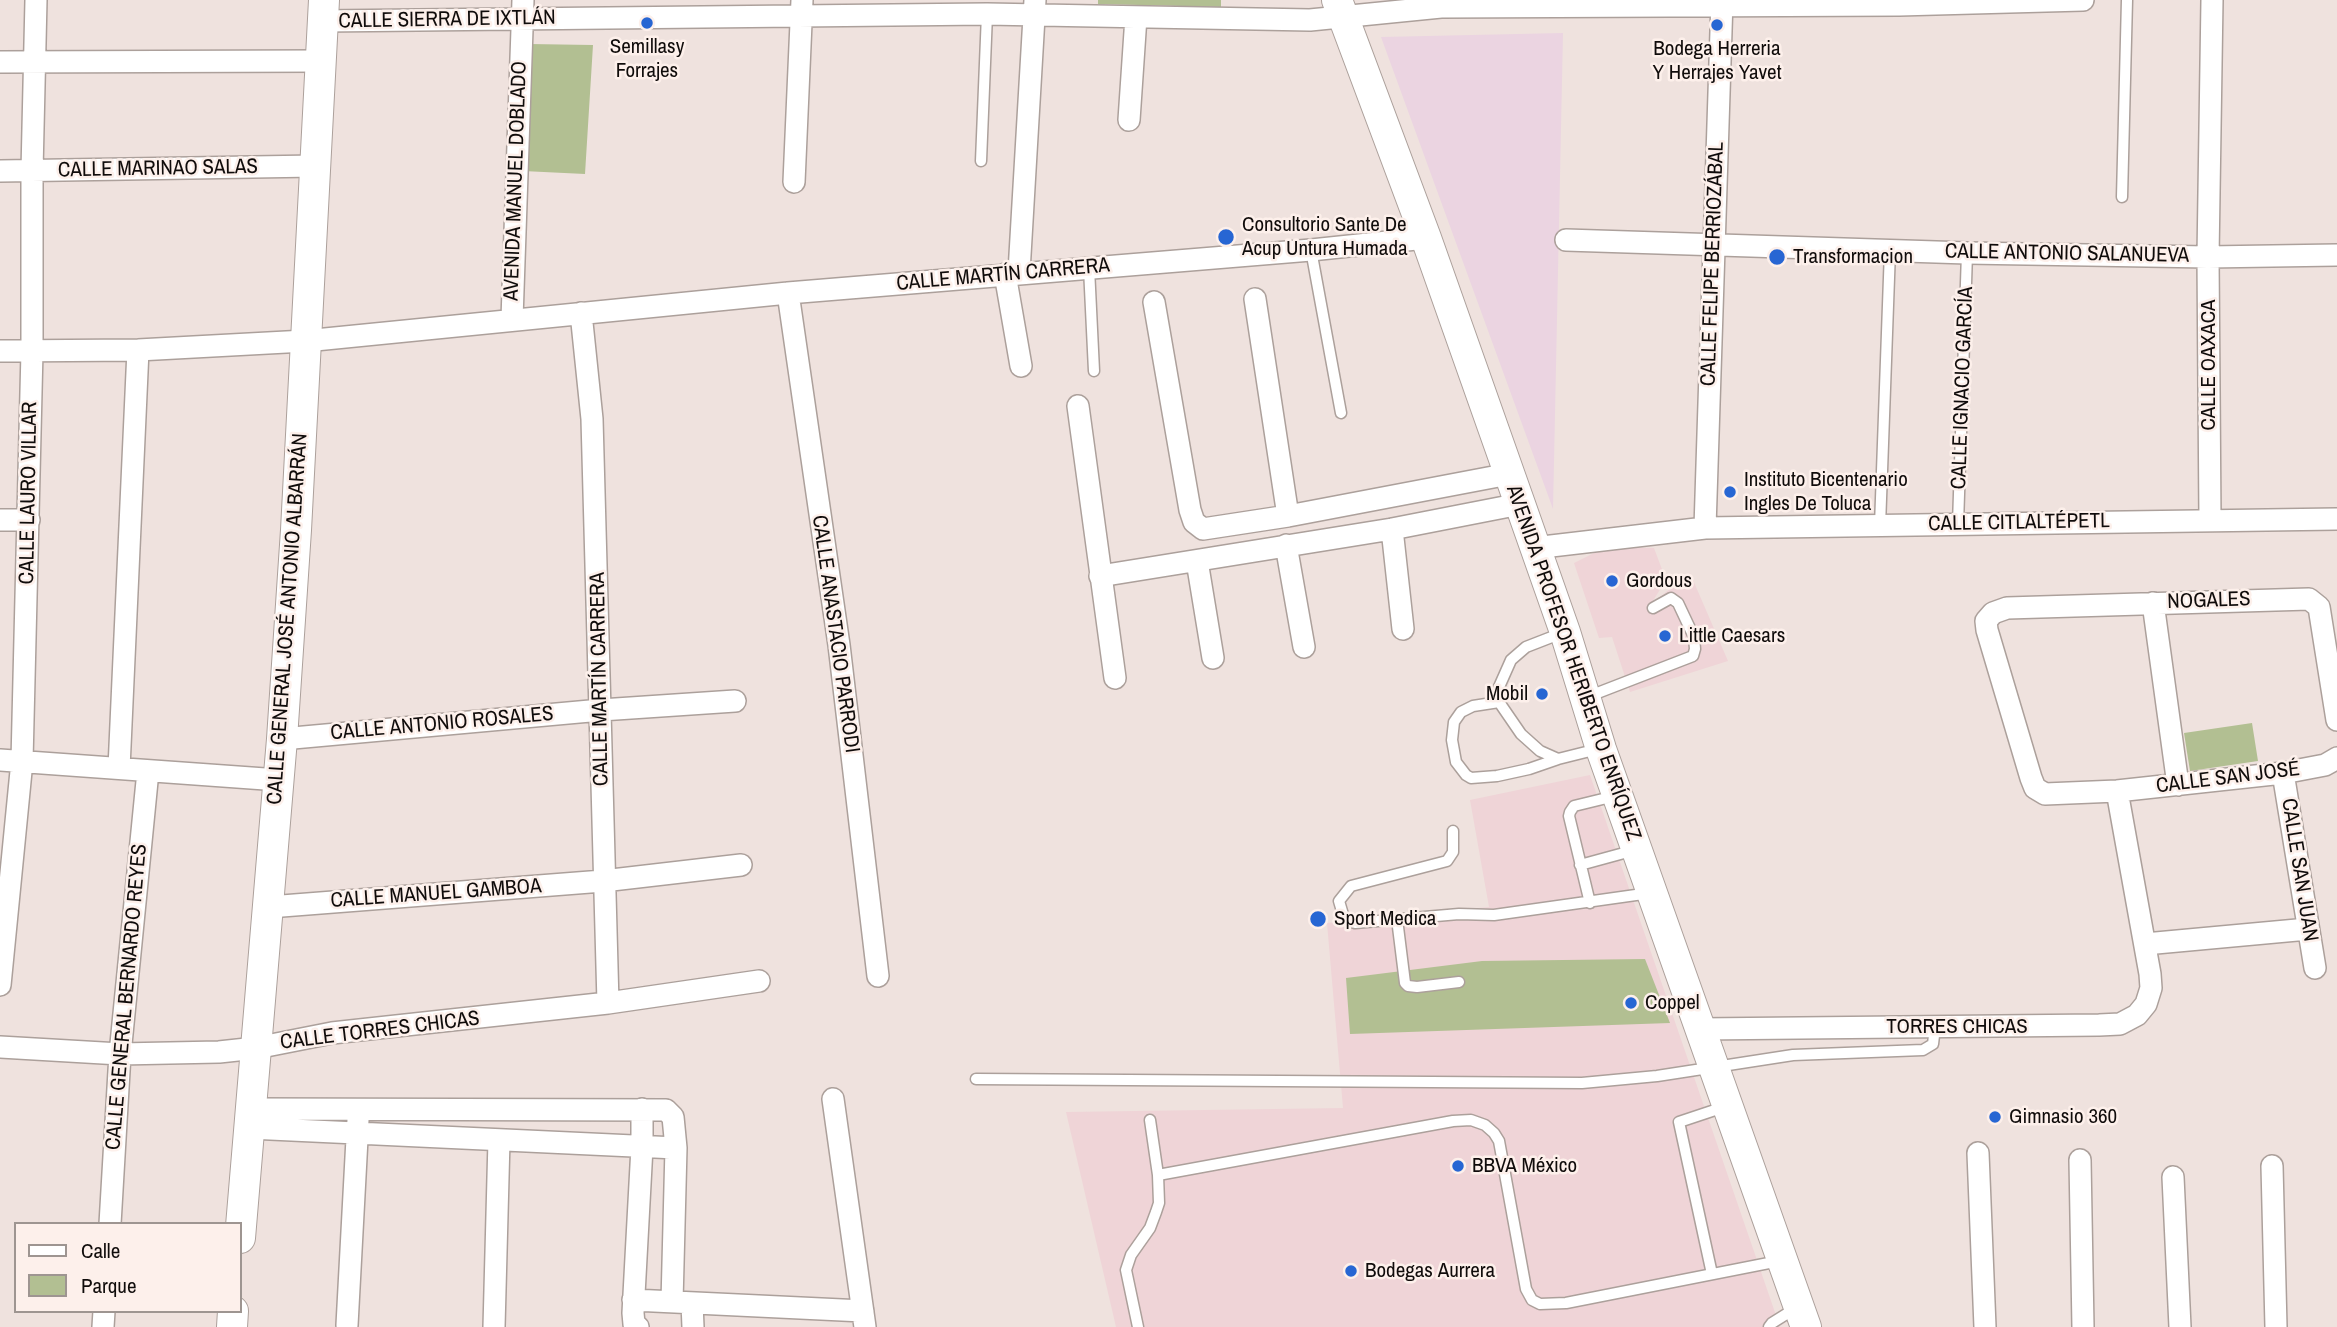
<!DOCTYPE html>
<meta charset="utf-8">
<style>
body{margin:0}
#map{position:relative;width:2337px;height:1327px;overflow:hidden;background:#efe2de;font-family:"Archivo Narrow",sans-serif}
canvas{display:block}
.legend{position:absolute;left:14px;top:1222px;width:228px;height:91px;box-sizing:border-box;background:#fdf0eb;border:2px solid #9e9591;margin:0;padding:9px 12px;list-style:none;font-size:21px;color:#100c0b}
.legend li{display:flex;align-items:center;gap:14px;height:35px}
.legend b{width:35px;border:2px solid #9e9591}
</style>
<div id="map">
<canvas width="2337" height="1327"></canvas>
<ul class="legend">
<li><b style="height:9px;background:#fff"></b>Calle</li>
<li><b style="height:19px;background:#b2bf92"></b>Parque</li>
</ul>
</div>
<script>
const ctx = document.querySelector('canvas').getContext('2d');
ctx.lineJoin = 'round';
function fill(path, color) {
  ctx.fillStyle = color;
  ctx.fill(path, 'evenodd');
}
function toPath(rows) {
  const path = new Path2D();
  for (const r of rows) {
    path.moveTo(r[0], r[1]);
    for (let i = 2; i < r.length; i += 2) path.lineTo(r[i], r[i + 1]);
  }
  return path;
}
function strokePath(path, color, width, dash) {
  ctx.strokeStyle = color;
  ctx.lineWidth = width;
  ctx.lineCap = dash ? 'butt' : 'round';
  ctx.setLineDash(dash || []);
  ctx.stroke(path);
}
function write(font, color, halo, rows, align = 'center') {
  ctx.font = font + ' "Archivo Narrow",sans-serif';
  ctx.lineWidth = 5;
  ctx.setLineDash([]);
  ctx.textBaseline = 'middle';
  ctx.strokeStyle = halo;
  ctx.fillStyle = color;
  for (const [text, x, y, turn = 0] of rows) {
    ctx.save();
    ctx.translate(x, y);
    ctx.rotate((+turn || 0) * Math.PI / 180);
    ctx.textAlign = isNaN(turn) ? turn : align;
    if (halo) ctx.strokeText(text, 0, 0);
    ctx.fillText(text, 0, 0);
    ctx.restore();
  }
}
fill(toPath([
 [1606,547,1654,548,1666,580,1651,604,1690,573,1728,661,1630,692,1612,637,1599,638,1574,563],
 [1590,775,1780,1327,1116,1327,1066,1112,1343,1108,1327,923,1489,907,1470,800]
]), '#efd4d7');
fill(toPath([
 [1563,33,1553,509,1381,37]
]), '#ebd4e1');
fill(toPath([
 [1098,0,1221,0,1221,7,1098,4],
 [529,44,593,45,585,174,523,171],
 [2252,723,2258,761,2190,771,2184,733],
 [1645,959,1670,1023,1350,1034,1346,978,1482,961]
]), '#b2bf92');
const lane = toPath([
 [981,161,987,14],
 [2122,197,2127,0],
 [1311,250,1341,413],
 [1089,268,1094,371],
 [1958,524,1967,253],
 [1880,526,1890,250],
 [1562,633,1526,647,1511,660,1499,687,1499,702,1521,734,1540,751,1558,759,1598,749],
 [1587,697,1693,656,1695,649,1694,637,1678,603,1671,598,1653,608],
 [1499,702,1473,706,1461,712,1454,722,1452,740,1456,762,1466,775,1471,778,1497,776,1529,769,1558,759],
 [1453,831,1453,852,1447,861,1351,886,1339,901,1344,918,1355,923,1459,914,1494,915,1650,893],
 [1580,865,1635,850],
 [1590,903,1569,816,1570,812,1574,806,1615,796],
 [1397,919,1405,983,1408,986,1417,987,1459,982],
 [976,1079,1582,1083,1657,1076,1793,1055,1923,1050,1933,1044,1935,1027],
 [1150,1120,1158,1175,1453,1121,1471,1120,1485,1125,1494,1133,1499,1141,1526,1289,1532,1300,1540,1304,1566,1303,1779,1261],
 [1712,1274,1679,1122,1724,1107],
 [1138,1327,1126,1270,1131,1255,1150,1228,1156,1212,1159,1203,1158,1175],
 [1769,1327,1772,1323,1796,1308]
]);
const street = toPath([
 [323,21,987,14,1310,20,1441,7,1899,5,2083,0],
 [0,62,320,61],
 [1129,120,1136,17],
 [0,171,316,166],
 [794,182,802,0],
 [1566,240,1967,253,2208,257,2337,255],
 [1019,272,1035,0],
 [1005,274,1021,366],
 [788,293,839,645,878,976],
 [1255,299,1288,516],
 [1154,302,1190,510,1194,522,1203,529,1288,516,1509,474],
 [581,313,592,419,608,1003],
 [512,319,523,0],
 [0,351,138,350,305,341,788,293,1311,250,1426,238],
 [1078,406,1115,678],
 [0,520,29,520],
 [2210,521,2208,257,2212,0],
 [1705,528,1722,0],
 [1392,529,1403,629],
 [1286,545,1304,647],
 [1534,548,1705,528,2337,519],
 [1197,561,1213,658],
 [1100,576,1392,529,1520,504],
 [2153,603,2178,785],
 [2337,720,2319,607,2309,599,2007,608,1993,613,1986,621,1987,630,2031,778,2035,788,2045,794,2117,791,2283,773,2325,765,2337,758],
 [282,739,601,710,735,701],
 [0,760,279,780],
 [119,768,138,350],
 [2283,773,2315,968],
 [269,907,603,881,741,865],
 [2145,944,2308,929],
 [0,985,22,761,32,351,32,171,36,0],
 [1700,1029,2099,1025,2120,1024,2137,1015,2146,1004,2151,988,2150,974,2117,791],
 [0,1047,120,1054,219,1052,256,1048,332,1033,608,1003,759,981],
 [833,1099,865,1327],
 [251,1109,666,1110,673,1117,676,1148,672,1302],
 [249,1128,676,1148],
 [1978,1153,1985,1327],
 [2080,1160,2083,1327],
 [2272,1166,2276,1327],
 [2173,1177,2180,1327],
 [110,1224,120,1054,148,771],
 [633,1300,863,1311],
 [692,1303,693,1327],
 [347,1325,358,1120],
 [103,1327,104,1311],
 [494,1327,499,1140],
 [638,1327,634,1324,633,1313,642,1147,642,1109]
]);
const secondary = toPath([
 [1337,0,1426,238,1520,504,1565,632,1601,749,1806,1327],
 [240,1238,282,739,296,530,324,0],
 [232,1327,233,1311]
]);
strokePath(lane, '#aca09b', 13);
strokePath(street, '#aca09b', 24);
strokePath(secondary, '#aca09b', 32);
strokePath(lane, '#fff', 10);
strokePath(street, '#fff', 21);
strokePath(secondary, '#fff', 30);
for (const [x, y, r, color] of [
 [647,23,7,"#2766d3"],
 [1717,25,7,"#2766d3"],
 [1226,237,9,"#2766d3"],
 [1777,257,9,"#2766d3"],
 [1730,492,7,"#2766d3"],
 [1612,581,7,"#2766d3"],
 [1665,636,7,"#2766d3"],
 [1542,694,7,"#2766d3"],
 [1318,919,9,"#2766d3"],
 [1631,1003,7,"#2766d3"],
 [1995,1117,7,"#2766d3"],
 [1458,1166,7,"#2766d3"],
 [1351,1271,7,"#2766d3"]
]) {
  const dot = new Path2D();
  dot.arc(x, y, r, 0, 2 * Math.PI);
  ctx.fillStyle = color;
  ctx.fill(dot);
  strokePath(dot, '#fdf0eb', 2.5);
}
write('21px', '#100c0b', '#fdf0eb', [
 ["CALLE SIERRA DE IXTLÁN",447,20,-1],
 ["CALLE MARINAO SALAS",158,169,-1],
 ["AVENIDA MANUEL DOBLADO",516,181,-88],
 ["CALLE ANTONIO SALANUEVA",2067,254,1],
 ["CALLE FELIPE BERRIOZÁBAL",1713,264,-88],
 ["CALLE MARTÍN CARRERA",1003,275,-5],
 ["CALLE OAXACA",2209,365,-90],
 ["CALLE IGNACIO GARCÍA",1963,388,-88],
 ["CALLE LAURO VILLAR",29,493,-89],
 ["CALLE CITLALTÉPETL",2019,523,-1],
 ["NOGALES",2209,601,-2],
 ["CALLE GENERAL JOSÉ ANTONIO ALBARRÁN",288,619,-86],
 ["CALLE ANASTACIO PARRODI",835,634,82],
 ["AVENIDA PROFESOR HERIBERTO ENRÍQUEZ",1573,663,71],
 ["CALLE MARTÍN CARRERA",600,679,-91],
 ["CALLE ANTONIO ROSALES",442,724,-5],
 ["CALLE SAN JOSÉ",2228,778,-7],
 ["CALLE SAN JUAN",2299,870,81],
 ["CALLE MANUEL GAMBOA",436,894,-4],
 ["CALLE GENERAL BERNARDO REYES",127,997,-85],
 ["TORRES CHICAS",1957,1027],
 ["CALLE TORRES CHICAS",380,1031,-7]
]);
write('21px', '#100c0b', '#fdf0eb', [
 ["Semillasy",647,47,"center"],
 ["Forrajes",647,71,"center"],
 ["Bodega Herreria",1717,49,"center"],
 ["Y Herrajes Yavet",1717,73,"center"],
 ["Consultorio Sante De",1242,225],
 ["Acup Untura Humada",1242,249],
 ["Transformacion",1793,257],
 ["Instituto Bicentenario",1744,480],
 ["Ingles De Toluca",1744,504],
 ["Gordous",1626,581],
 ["Little Caesars",1679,636],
 ["Mobil",1528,694,"right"],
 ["Sport Medica",1334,919],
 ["Coppel",1645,1003],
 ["Gimnasio 360",2009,1117],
 ["BBVA México",1472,1166],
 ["Bodegas Aurrera",1365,1271]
], 'left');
</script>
